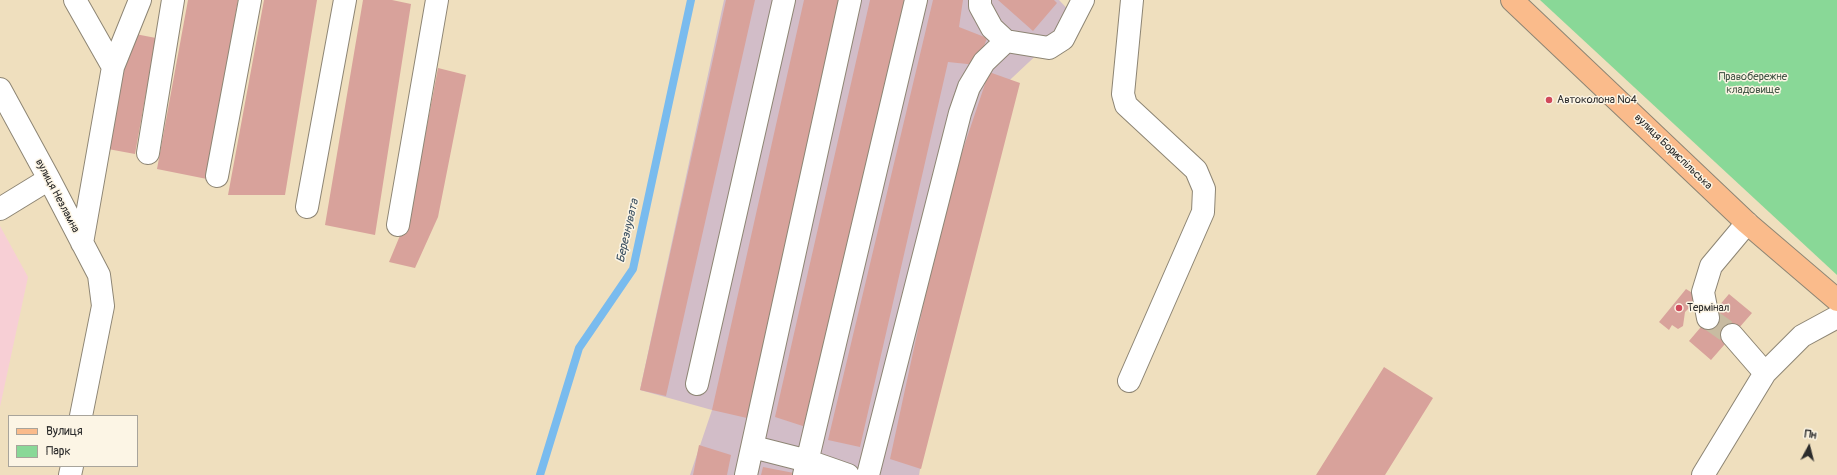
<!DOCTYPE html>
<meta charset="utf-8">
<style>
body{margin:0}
#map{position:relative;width:1837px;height:475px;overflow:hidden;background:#efdfbe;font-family:Pangolin,sans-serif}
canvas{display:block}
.legend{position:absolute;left:8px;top:415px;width:130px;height:52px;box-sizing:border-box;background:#fcf5e5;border:1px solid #a8a49b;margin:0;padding:5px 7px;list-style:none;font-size:12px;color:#2b2b2b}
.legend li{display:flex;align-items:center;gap:8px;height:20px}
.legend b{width:20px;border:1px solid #a8a49b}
.north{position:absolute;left:1789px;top:427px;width:40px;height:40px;-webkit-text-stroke:3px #fcf5e5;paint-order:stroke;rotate:7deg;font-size:11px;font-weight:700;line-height:16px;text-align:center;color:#2b2b2b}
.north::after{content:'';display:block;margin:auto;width:14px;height:18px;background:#2b2b2b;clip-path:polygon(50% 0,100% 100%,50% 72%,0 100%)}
</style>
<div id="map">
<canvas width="1837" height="475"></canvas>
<ul class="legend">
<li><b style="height:5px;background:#fabb8b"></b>Вулиця</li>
<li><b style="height:11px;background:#89d897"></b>Парк</li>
</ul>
<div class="north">Пн</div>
</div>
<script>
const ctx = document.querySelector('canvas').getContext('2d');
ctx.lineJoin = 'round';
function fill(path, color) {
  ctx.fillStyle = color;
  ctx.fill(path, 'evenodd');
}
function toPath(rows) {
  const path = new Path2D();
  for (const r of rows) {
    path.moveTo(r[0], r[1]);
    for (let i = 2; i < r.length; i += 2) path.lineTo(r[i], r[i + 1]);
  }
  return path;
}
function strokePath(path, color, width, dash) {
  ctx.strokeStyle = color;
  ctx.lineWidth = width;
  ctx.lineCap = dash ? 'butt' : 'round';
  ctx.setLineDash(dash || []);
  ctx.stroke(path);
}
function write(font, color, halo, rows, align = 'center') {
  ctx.font = font + ' Pangolin,sans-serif';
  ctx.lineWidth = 3;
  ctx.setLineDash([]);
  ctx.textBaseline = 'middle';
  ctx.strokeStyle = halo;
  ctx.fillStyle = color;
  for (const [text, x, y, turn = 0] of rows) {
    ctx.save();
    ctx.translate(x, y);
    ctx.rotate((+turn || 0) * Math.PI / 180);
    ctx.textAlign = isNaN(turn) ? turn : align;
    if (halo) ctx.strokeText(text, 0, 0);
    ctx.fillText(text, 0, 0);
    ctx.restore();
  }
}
fill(toPath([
 [0,226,28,277,0,407]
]), '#f7cfd5');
fill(toPath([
 [724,0,1059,0,1076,18,981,107,919,475,690,475,712,410,640,390]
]), '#d2bdc8');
fill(toPath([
 [1540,0,1837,0,1837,275]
]), '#89d897');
strokePath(toPath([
 [540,475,579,348,633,269,691,0]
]), '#79bbee', 8);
fill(toPath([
 [188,0,238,0,207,179,157,169],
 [264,0,317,0,285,195,228,195],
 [363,0,392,0,411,4,375,235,325,225],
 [726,0,755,0,666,396,640,390],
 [804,0,841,0,747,418,712,410],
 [870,0,904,0,809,428,775,417],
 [933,0,963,0,959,27,987,38,977,65,948,62,860,447,828,440],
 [998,0,1054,0,1057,3,1033,31],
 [130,33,156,38,135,154,108,149],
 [438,68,466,75,438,217,415,268,389,262,411,209],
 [989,72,1020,83,921,469,890,459,946,200],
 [1686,289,1694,294,1692,305,1685,312,1683,326,1678,329,1672,325,1669,330,1659,322],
 [1729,294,1752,313,1711,360,1689,341],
 [1384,367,1433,398,1385,475,1316,475],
 [699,445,731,455,727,475,693,475],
 [763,467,799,474,799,475,761,475]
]), '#d8a29b');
strokePath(toPath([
 [1708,318,1732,335]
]), '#c8bba1', 22, [22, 11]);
const minor = toPath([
 [75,0,113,67],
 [1006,41,1049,48,1063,39,1083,0],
 [0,89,49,179,99,275,103,306,81,416],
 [148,153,173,0],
 [217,176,250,0],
 [307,207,345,0],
 [0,209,49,179],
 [398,225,437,0],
 [82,243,113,67,140,0],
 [1708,318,1703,292,1711,266,1747,223],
 [1732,335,1765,373],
 [1129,381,1203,212,1204,189,1196,170,1126,105,1123,94,1132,0],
 [697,384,784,0],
 [753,447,808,461,848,475],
 [70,475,72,466],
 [746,475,850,0],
 [804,475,916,0],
 [868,475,960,113,969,87,984,62,1006,41,992,28,980,6,980,0],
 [1703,475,1765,373,1802,336,1837,317]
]);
const major = toPath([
 [1512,0,1747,223,1837,300]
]);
strokePath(minor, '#8d8574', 24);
strokePath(major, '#8d8574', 24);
strokePath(minor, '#fff', 22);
strokePath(major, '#fabb8b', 22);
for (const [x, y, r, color] of [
 [1549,100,4,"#d1495b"],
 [1679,308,4,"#d1495b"]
]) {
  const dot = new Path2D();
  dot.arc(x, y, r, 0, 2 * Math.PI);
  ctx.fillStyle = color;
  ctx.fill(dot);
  strokePath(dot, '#fcf5e5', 1.5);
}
write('11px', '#425646', '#fcf5e5', [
 ["Правобережне",1753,77],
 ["кладовище",1753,90]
]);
write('11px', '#2b2b2b', '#fcf5e5', [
 ["Автоколона №4",1557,100],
 ["Термінал",1687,308]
], 'left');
write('11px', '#2b2b2b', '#fcf5e5', [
 ["вулиця Бориспільська",1673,152,44],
 ["вулиця Незламна",57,196,62]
]);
write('italic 12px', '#425666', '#fcf5e5', [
 ["Березнувата",628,231,-77]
]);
</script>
